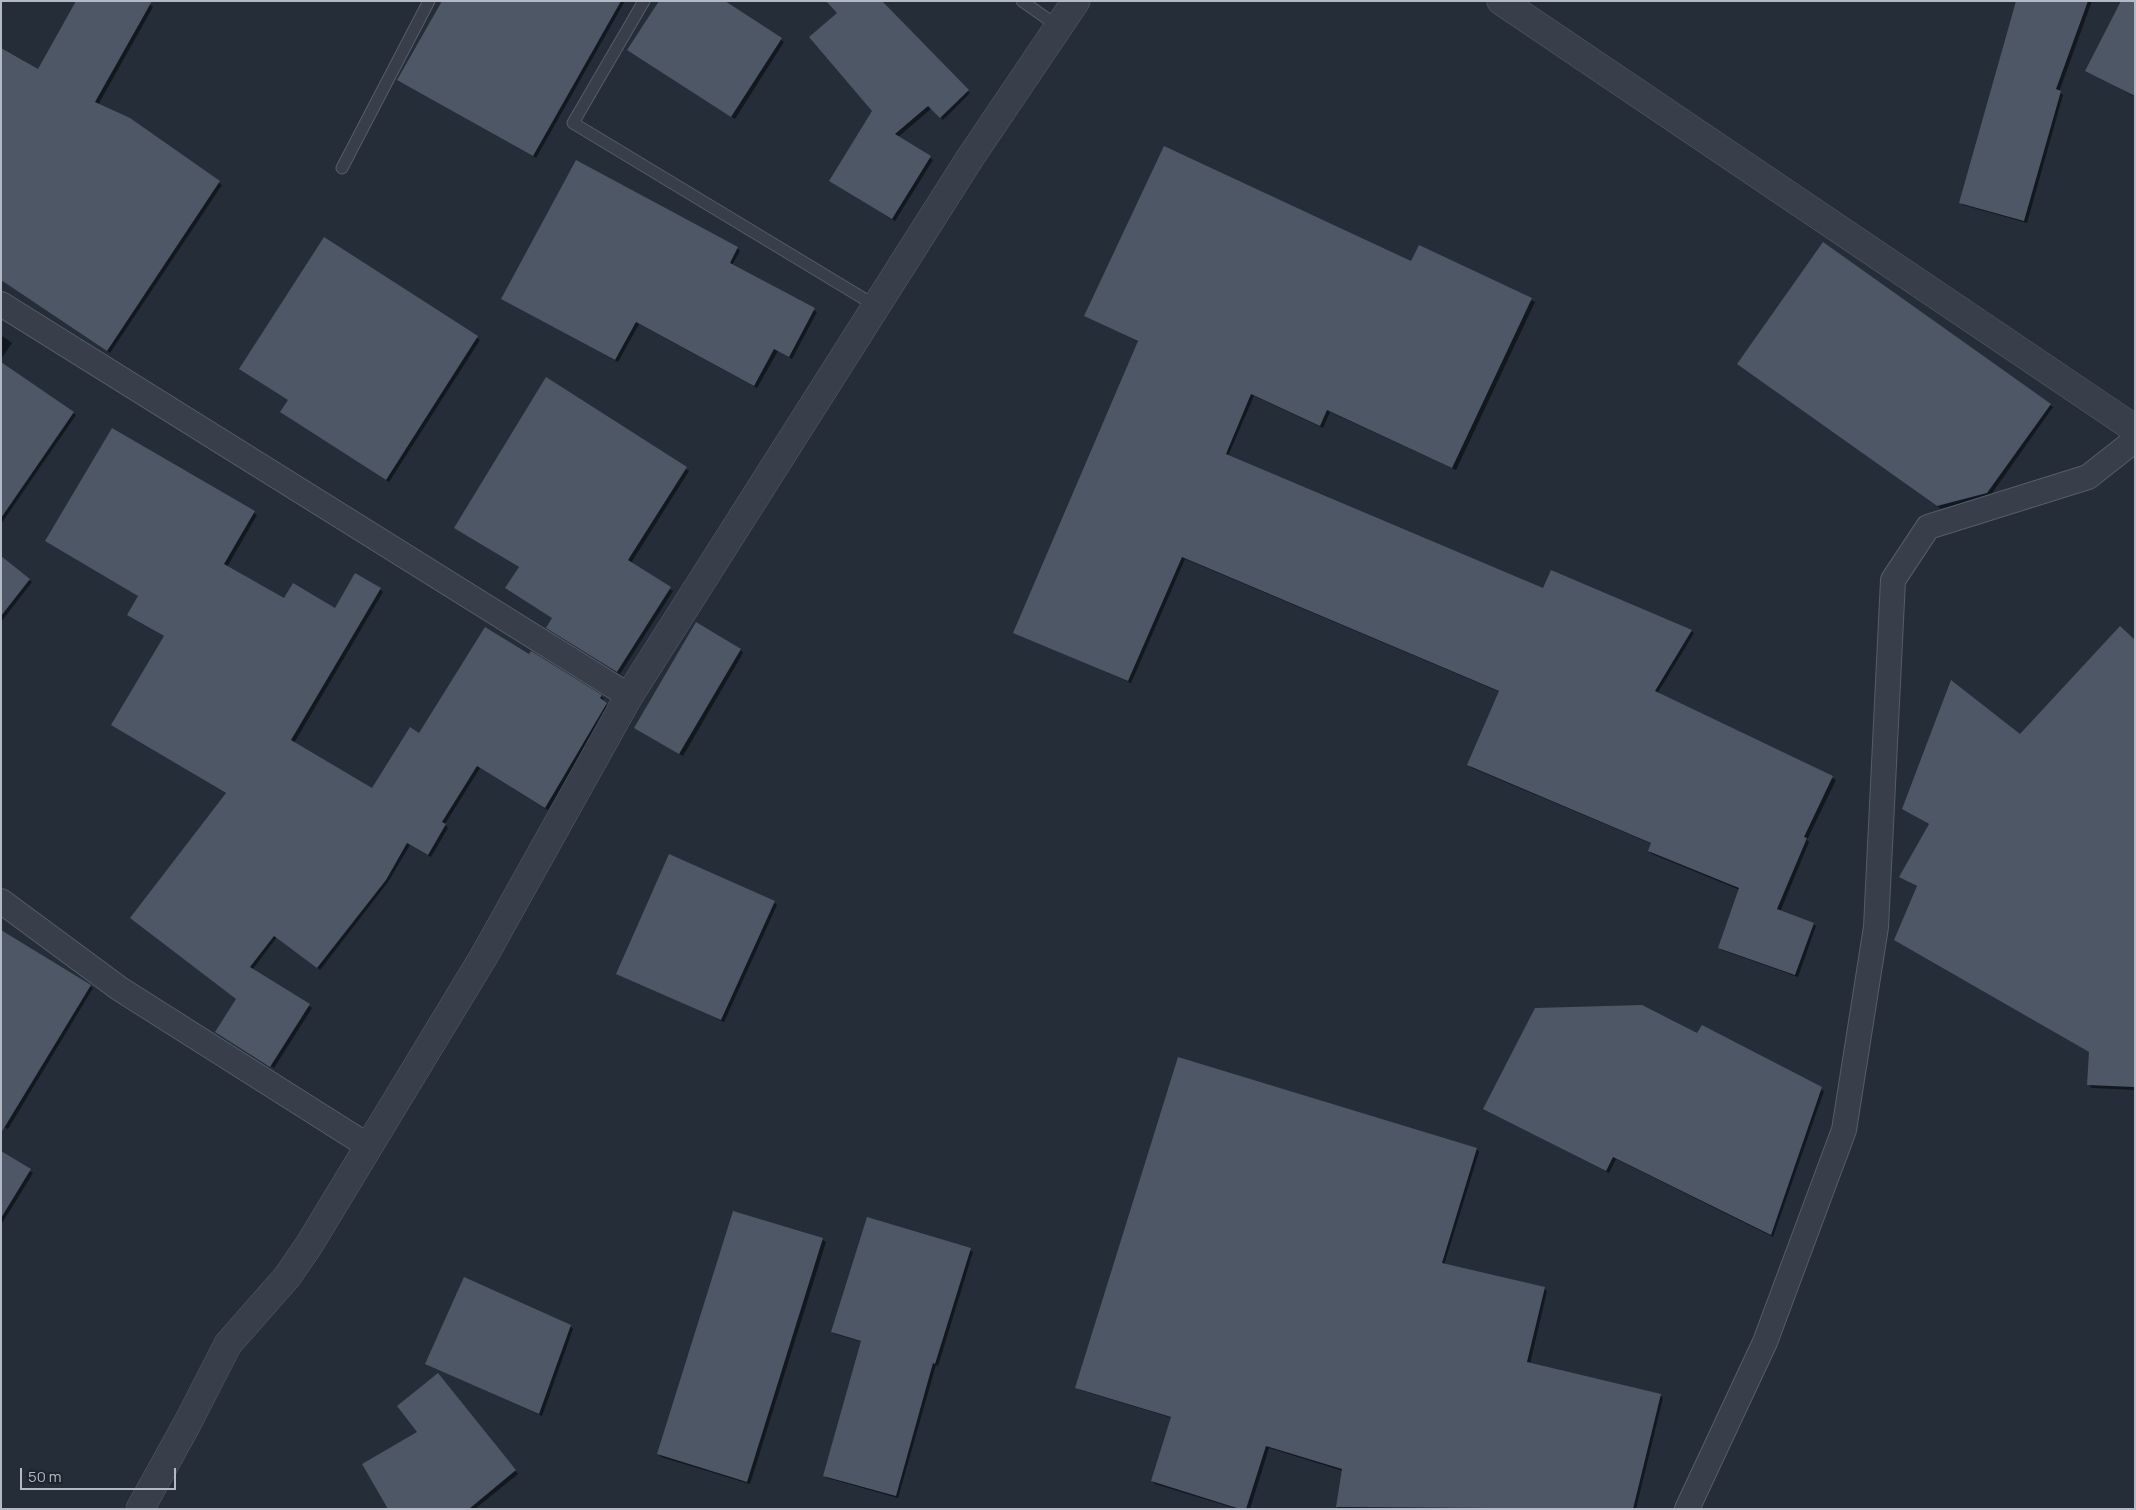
<!DOCTYPE html>
<style>
body{margin:0}
#map{position:relative;width:2136px;height:1510px;overflow:hidden;background:#252d39;font-family:Manrope,sans-serif}
canvas{display:block}
.frame{position:absolute;inset:0;border:2px solid #b4bac5;pointer-events:none}
.scale{position:absolute;left:20px;top:1468px;width:156px;height:22px;box-sizing:border-box;border:2px solid #b4bac5;border-top:0;padding-left:6px;font-size:15px;line-height:18px;white-space:nowrap;color:#b4bac5;-webkit-text-stroke:4px #1d242e;paint-order:stroke}
</style>
<div id="map">
<canvas width="2136" height="1510"></canvas>
<div class="frame"></div>
<div class="scale">50 m</div>
</div>
<script>
const ctx = document.querySelector('canvas').getContext('2d');
ctx.lineJoin = 'round';
function fill(path, color) {
  ctx.fillStyle = color;
  ctx.fill(path, 'evenodd');
}
function toPath(rows) {
  const path = new Path2D();
  for (const r of rows) {
    path.moveTo(r[0], r[1]);
    for (let i = 2; i < r.length; i += 2) path.lineTo(r[i], r[i + 1]);
  }
  return path;
}
function strokePath(path, color, width, dash) {
  ctx.strokeStyle = color;
  ctx.lineWidth = width;
  ctx.lineCap = dash ? 'butt' : 'round';
  ctx.setLineDash(dash || []);
  ctx.stroke(path);
}
fill(toPath([
 [146,1,153,7,98,105,130,120,222,185,110,353,18,289,38,70],
 [443,1,625,1,536,158,399,80],
 [722,1,784,42,735,119,632,52],
 [880,1,970,93,943,120,932,108,898,137,933,160,895,221,833,183,873,111,839,13],
 [2017,1,2092,1,2059,92,2063,95,2027,223,1963,205,1960,202],
 [2135,1,2135,97,2086,70],
 [324,239,480,340,389,482,285,415],
 [1419,247,1535,302,1456,470,1330,412,1323,428,1254,396,1228,456,1544,590,1691,631,1694,633,1657,694,1836,780,1807,840,1809,842,1780,912,1813,924,1816,926,1798,977,1722,950,1719,947,1740,890,1652,854,1649,851,1652,844,1472,768,1469,765,1500,692,1185,559,1131,683,1015,632,1139,342,1085,316,1411,263],
 [737,248,740,251,732,265,817,312,792,359,778,351,757,388,639,324,618,362,502,299],
 [1,335,12,343,1,359],
 [1,364,76,415,1,524],
 [1741,366,2050,405,2053,407,1990,496,1941,509],
 [547,379,689,471,631,563,673,591,620,674,550,630,553,618,520,568,459,530],
 [112,429,257,515,227,567,284,600,336,610,380,589,383,592,294,743,372,790,419,735,601,696,604,699,602,701,609,707,548,810,480,768,445,824,448,828,431,857,410,845,388,882,320,970,277,937,252,970,312,1008,274,1068,217,1032,237,1000,227,794,116,727,165,637,128,615,139,596,47,541],
 [1,558,32,582,1,622],
 [2135,641,2135,1090,2092,1088,2089,1085,2091,1053,1896,940,1918,887,1904,879,1930,825,1903,809,2020,735],
 [741,650,743,653,683,756,639,730],
 [774,902,777,905,724,1022,617,973],
 [90,986,93,988,8,1129,1,1126],
 [1698,1035,1824,1091,1773,1237,1616,1159,1609,1173,1484,1108],
 [1179,1059,1477,1149,1479,1152,1444,1265,1544,1288,1547,1291,1530,1364,1660,1395,1663,1398,1636,1509,1339,1509,1337,1507,1343,1471,1269,1448,1250,1509,1237,1509,1155,1484,1152,1481,1172,1418,1080,1390,1077,1387],
 [1,1153,33,1173,1,1225],
 [734,1212,823,1240,826,1242,750,1484,661,1457,658,1454],
 [970,1250,973,1252,938,1366,936,1365,898,1498,827,1478,824,1475,862,1342,835,1334,832,1332],
 [570,1326,573,1329,542,1416,427,1364],
 [440,1377,518,1474,475,1509,389,1509]
]), '#0007');
fill(toPath([
 [76,1,152,1,95,102,130,118,220,181,107,351,1,280,1,48,38,69],
 [442,1,621,1,533,156,397,80],
 [659,1,725,1,782,38,731,117,627,50],
 [826,1,882,1,969,90,940,118,928,106,895,134,931,156,892,219,829,181,872,111,809,37,837,13],
 [2016,1,2088,1,2056,89,2061,91,2024,221,1959,203],
 [2121,1,2135,1,2135,96,2085,71],
 [1164,146,1411,261,1419,245,1532,298,1452,468,1327,410,1320,426,1251,394,1226,454,1543,588,1551,570,1692,630,1655,691,1833,776,1804,837,1807,838,1777,909,1814,923,1795,975,1718,948,1739,888,1648,851,1651,843,1467,765,1499,691,1182,557,1128,681,1013,633,1138,341,1084,316],
 [576,160,738,247,730,263,815,308,789,357,774,349,754,386,636,322,615,360,501,299],
 [324,237,478,336,386,480,280,412,288,400,239,369],
 [1823,242,2051,404,1987,493,1937,506,1737,364],
 [1,362,74,412,1,518],
 [546,377,687,467,628,560,671,587,617,672,546,628,552,618,505,588,519,567,454,528],
 [112,428,255,511,224,564,284,598,293,583,335,608,355,573,381,588,291,740,372,788,410,727,419,733,485,627,529,654,531,651,602,695,600,698,607,703,545,808,477,766,442,822,446,824,428,855,407,843,386,880,317,968,274,936,250,967,310,1004,270,1067,215,1032,236,999,130,918,226,793,111,725,164,636,127,615,138,596,45,541],
 [1,556,30,579,1,616],
 [696,622,741,649,679,754,634,728],
 [2120,626,2135,640,2135,1087,2087,1085,2089,1052,1894,940,1917,886,1899,877,1929,824,1902,809,1951,680,2020,734],
 [669,854,775,901,721,1020,616,974],
 [1,930,91,985,1,1133],
 [1642,1005,1697,1033,1702,1025,1822,1087,1771,1235,1613,1157,1606,1171,1483,1109,1535,1008],
 [1178,1057,1477,1148,1442,1263,1545,1287,1527,1362,1661,1394,1633,1509,1336,1507,1342,1469,1266,1446,1246,1509,1240,1509,1151,1481,1171,1417,1075,1388],
 [1,1151,31,1169,1,1218],
 [733,1211,823,1238,747,1482,657,1454],
 [867,1217,971,1248,935,1364,933,1363,896,1496,823,1476,861,1341,831,1332],
 [464,1277,571,1325,539,1414,425,1364],
 [438,1373,516,1470,469,1509,388,1509,362,1464,417,1432,397,1406]
]), '#4e5765');
const service = toPath([
 [644,1,573,123,876,306],
 [1022,1,1059,27],
 [342,168,429,1]
]);
const minor = toPath([
 [1,304,629,696],
 [1,901,120,989,368,1146],
 [1687,1509,1765,1342,1844,1130,1876,927,1893,580,1928,527,2088,477,2135,440]
]);
const tertiary = toPath([
 [1501,1,2135,429],
 [140,1509,187,1424,228,1344,287,1277,309,1245,484,956,629,696,970,158,1076,1]
]);
strokePath(service, '#565d67', 13);
strokePath(minor, '#565d67', 26);
strokePath(tertiary, '#565d67', 29);
strokePath(service, '#383f4a', 11);
strokePath(minor, '#383f4a', 24);
strokePath(tertiary, '#383f4a', 28);
</script>
